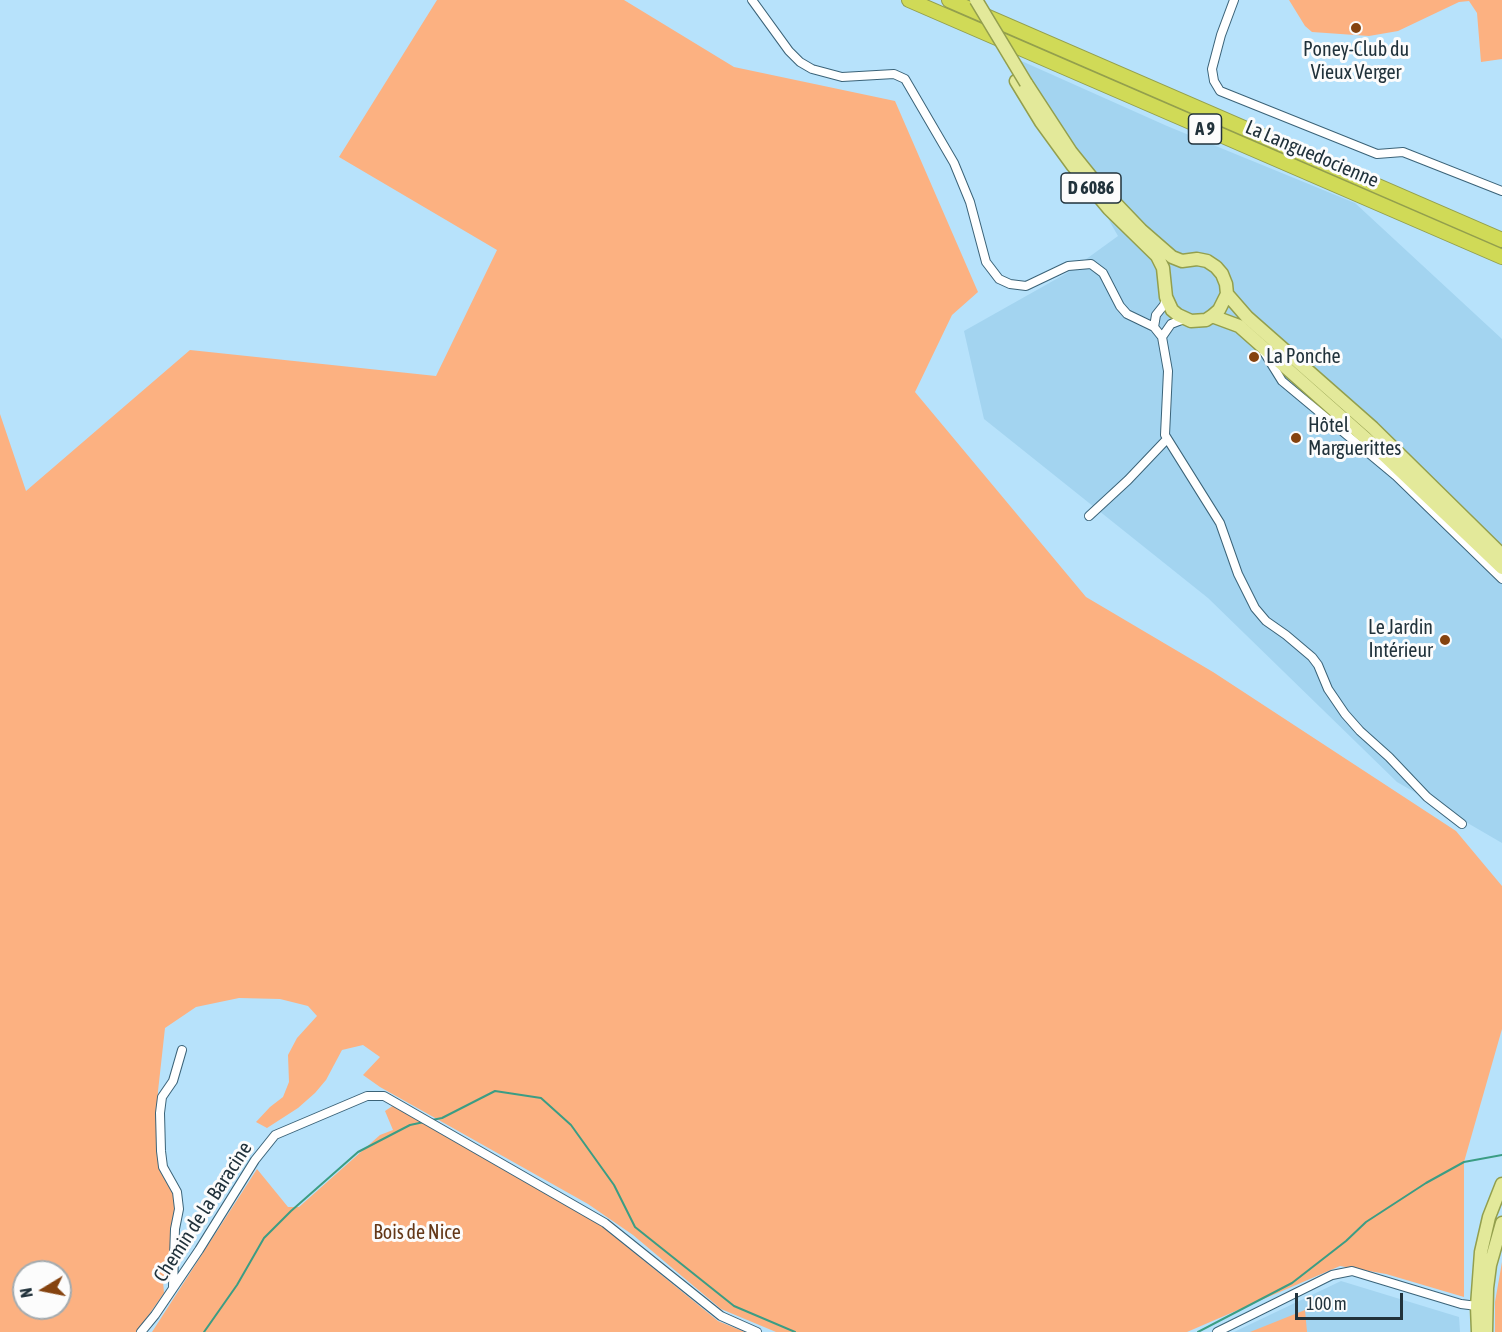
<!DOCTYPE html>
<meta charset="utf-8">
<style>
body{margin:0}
#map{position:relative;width:1502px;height:1332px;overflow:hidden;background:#b7e2fb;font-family:"Asap Condensed",sans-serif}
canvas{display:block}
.north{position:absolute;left:12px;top:1260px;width:60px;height:60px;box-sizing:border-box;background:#fcfcfc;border:2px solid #a4abaf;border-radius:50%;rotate:260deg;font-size:16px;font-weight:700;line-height:24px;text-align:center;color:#21323b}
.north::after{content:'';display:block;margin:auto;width:21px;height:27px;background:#85430f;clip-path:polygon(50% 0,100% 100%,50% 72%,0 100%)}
.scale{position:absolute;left:1295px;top:1293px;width:108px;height:27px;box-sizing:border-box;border:3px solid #21323b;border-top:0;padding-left:8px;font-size:18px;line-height:21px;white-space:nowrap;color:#21323b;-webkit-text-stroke:4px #fcfcfc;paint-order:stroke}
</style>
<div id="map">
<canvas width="1502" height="1332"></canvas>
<div class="north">N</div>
<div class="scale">100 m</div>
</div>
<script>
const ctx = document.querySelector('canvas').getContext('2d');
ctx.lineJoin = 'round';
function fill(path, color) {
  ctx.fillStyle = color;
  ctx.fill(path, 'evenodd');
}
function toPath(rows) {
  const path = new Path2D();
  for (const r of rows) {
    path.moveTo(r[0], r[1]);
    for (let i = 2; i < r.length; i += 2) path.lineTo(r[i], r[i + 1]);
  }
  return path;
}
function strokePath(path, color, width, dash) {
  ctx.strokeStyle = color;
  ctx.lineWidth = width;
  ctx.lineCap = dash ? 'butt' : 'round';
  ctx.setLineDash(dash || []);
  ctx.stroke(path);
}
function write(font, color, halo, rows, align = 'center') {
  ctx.font = font + ' "Asap Condensed",sans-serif';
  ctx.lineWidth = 6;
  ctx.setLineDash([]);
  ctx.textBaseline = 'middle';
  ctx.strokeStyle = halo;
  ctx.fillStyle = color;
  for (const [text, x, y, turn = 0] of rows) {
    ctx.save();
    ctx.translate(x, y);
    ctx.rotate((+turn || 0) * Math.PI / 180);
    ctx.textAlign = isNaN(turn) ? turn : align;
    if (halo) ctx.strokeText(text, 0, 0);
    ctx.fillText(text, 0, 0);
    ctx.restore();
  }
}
fill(toPath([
 [1017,59,1167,126,1355,203,1502,339,1502,843,1397,782,1208,598,984,419,964,331,1067,273,1118,236],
 [1341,1281,1459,1317,1460,1332,1234,1332]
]), '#a3d4f0');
fill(toPath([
 [437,0,624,0,734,67,895,101,978,292,952,315,915,392,1086,597,1213,672,1456,831,1502,886,1502,1029,1464,1162,1464,1297,1386,1274,1340,1266,1187,1332,776,1332,721,1309,633,1235,588,1204,380,1087,363,1075,380,1057,363,1045,342,1050,326,1080,315,1093,298,1108,267,1128,256,1122,270,1107,283,1097,289,1082,288,1055,297,1038,317,1016,308,1006,280,999,239,998,196,1007,165,1028,158,1091,156,1129,158,1158,162,1172,171,1188,174,1199,175,1207,171,1230,172,1248,163,1281,164,1293,137,1332,0,1332,0,414,26,491,190,350,436,376,497,250,339,157],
 [24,1272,60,1272,60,1308,24,1308],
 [1289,0,1502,0,1502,59,1481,62,1477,13,1469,1,1459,2,1398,31,1369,36,1312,32,1305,26],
 [394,1105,543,1192,593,1219,718,1321,745,1332,152,1332,257,1169,288,1207,299,1207,380,1135,393,1130,385,1111],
 [1502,1262,1502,1332,1495,1332,1495,1302],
 [1305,1310,1307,1332,1250,1332]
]), '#fcb181');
strokePath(toPath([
 [432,1120,442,1118,495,1091,541,1098,571,1125,614,1185,635,1227,734,1306,795,1332],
 [204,1332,237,1285,264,1238,291,1211,358,1152,410,1125,424,1122],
 [1198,1332,1292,1283,1346,1241,1366,1222,1426,1183,1464,1162,1502,1155]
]), '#3b9d84', 2);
const minor = toPath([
 [752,0,789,51,800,62,812,69,842,77,894,74,905,79,954,163,970,202,986,262,999,279,1010,284,1026,286,1068,266,1091,264,1103,273,1120,306,1127,314,1154,327,1162,337],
 [1234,0,1221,35,1212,69,1214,81,1220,91,1377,154,1403,152,1502,191],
 [1184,319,1171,324,1162,337,1168,371,1165,435,1220,523,1238,574,1255,608,1266,621,1286,635,1312,657,1318,665,1328,689,1345,714,1360,731,1389,757,1427,797,1462,824],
 [1154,327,1156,315,1164,305,1166,299],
 [1264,352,1282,381,1396,476,1502,579],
 [1089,516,1128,480,1167,439],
 [173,1286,175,1229,179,1209,177,1192,163,1167,161,1151,160,1113,162,1097,173,1081,182,1050],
 [141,1332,155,1315,199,1250,255,1160,275,1135,367,1096,384,1096,605,1223,721,1316,757,1332],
 [1217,1332,1332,1275,1352,1271,1461,1304,1477,1306]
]);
const primary = toPath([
 [1016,81,1041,122,1073,166,1109,209,1157,256,1163,268,1166,297,1172,310,1178,315,1191,321,1206,320,1212,316,1219,310,1227,294,1226,284,1222,274,1216,267,1207,261,1197,259,1182,261,1172,257,1141,230,1096,183,1071,152,1026,83],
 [1227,294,1247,317,1373,428,1502,555],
 [1212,316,1239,326,1371,443,1502,568],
 [1478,1332,1477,1306,1481,1252,1489,1217,1502,1184],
 [1486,1332,1487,1288,1490,1265,1502,1223]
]);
const motorway = toPath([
 [909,0,1502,257],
 [949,0,1502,240]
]);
strokePath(minor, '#3b6378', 10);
strokePath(primary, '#939f4d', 15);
strokePath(motorway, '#939f4d', 16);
strokePath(minor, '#fff', 8);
strokePath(primary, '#e3e99a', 12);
strokePath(motorway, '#d0da57', 14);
const primaryBridge = toPath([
 [976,0,1026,83]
]);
strokePath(primaryBridge, '#939f4d', 15, []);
strokePath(primaryBridge, '#e3e99a', 12);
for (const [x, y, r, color] of [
 [1356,28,6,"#85430f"],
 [1254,357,6,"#85430f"],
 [1296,438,6,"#85430f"],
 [1445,640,6,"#85430f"]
]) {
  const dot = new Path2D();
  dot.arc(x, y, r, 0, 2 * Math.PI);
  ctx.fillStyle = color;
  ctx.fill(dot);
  strokePath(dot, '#fcfcfc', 2);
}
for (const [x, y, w] of [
 [1205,129,33],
 [1091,188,60]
]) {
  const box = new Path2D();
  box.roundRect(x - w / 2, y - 15, w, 30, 4.5);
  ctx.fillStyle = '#fcfcfc';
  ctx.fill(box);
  strokePath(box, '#21323b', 1.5);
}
write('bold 18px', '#21323b', null, [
 ["A 9",1205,129],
 ["D 6086",1091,188]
]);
write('20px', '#21323b', '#fcfcfc', [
 ["Poney-Club du",1356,50,"center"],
 ["Vieux Verger",1356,73,"center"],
 ["La Ponche",1266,357],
 ["Hôtel",1308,426],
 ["Marguerittes",1308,449],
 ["Le Jardin",1433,628,"right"],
 ["Intérieur",1433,651,"right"]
], 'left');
write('20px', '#21323b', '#fcfcfc', [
 ["La Languedocienne",1312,154,23],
 ["Chemin de la Baracine",203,1212,-57]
]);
write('20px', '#633717', '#fcfcfc', [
 ["Bois de Nice",417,1233]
]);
</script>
